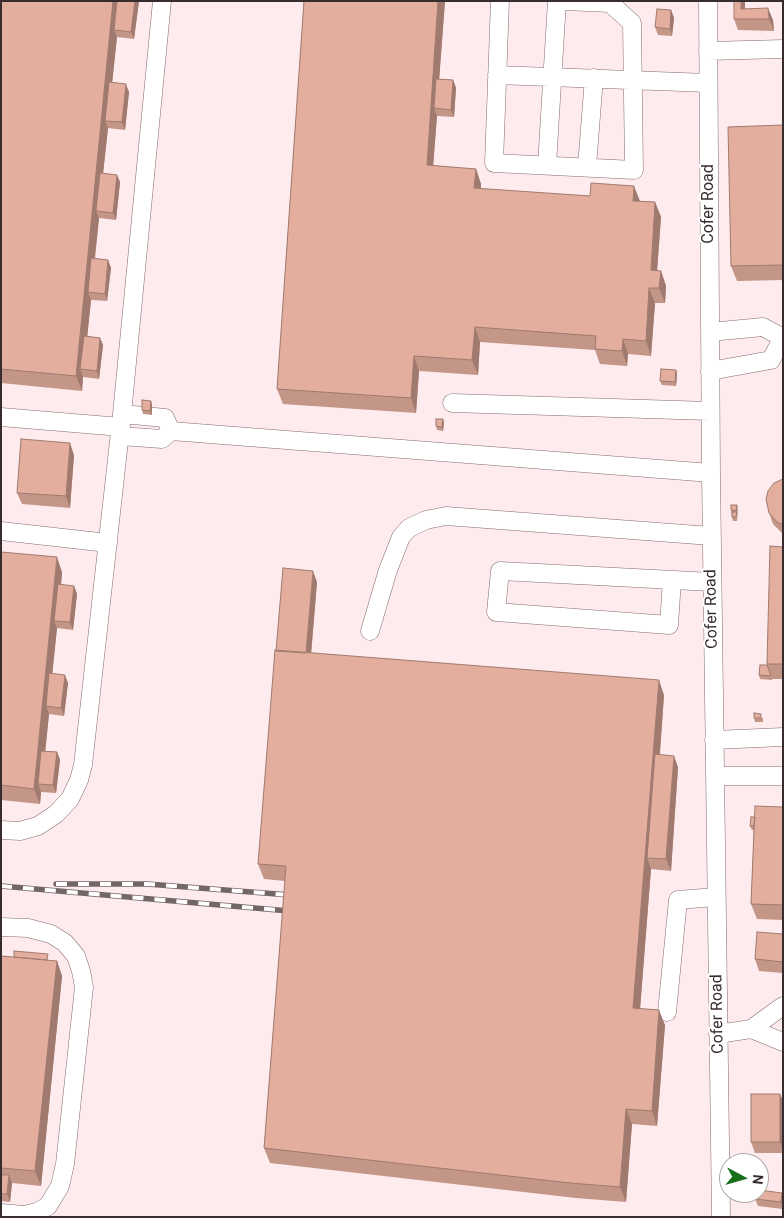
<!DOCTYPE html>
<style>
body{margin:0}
#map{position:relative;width:784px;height:1218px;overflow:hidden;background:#fdebed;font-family:Roboto,sans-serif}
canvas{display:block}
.frame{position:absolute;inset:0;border:2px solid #382d2e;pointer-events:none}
.north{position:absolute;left:719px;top:1153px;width:50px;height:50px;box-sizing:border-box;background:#fff;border:1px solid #afabab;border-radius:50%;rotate:96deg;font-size:14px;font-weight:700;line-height:20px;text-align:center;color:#382d2e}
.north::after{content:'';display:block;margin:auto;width:18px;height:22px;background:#176f19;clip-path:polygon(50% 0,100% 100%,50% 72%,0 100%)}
</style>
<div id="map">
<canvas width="784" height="1218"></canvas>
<div class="frame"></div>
<div class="north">N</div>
</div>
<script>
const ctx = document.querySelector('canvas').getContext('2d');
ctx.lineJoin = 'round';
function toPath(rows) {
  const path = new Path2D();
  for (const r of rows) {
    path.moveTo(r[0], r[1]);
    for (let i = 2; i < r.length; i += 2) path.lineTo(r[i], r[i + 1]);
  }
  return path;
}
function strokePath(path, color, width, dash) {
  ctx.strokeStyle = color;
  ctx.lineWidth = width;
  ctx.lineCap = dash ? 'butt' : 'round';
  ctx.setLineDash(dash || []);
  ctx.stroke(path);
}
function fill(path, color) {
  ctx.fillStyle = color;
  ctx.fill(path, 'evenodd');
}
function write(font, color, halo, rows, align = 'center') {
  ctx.font = font + ' Roboto,sans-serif';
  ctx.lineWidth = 4;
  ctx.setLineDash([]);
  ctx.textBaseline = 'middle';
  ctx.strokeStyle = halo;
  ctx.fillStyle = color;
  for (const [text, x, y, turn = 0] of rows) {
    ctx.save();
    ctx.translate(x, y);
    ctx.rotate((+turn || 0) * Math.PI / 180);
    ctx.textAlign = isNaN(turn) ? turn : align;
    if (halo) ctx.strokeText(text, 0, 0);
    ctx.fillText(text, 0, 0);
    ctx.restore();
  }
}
const minor = toPath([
 [500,1,494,163,634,170,632,23,610,3,564,1],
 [708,1,711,473,721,1217],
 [708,51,783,49],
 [497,75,708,83],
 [547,165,557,1],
 [587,166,594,78],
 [710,332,763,327,781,337],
 [710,371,771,360,783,337],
 [452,403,710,411],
 [122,414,165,418,171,431],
 [1,417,121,427],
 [120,436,162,439,171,431,711,473],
 [1,531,108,543],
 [672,580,669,625,496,612,500,571,712,582],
 [370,631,388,570,401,537,409,528,426,520,446,516,711,536],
 [714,740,783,737],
 [715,776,783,776],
 [1,830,20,831,38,826,56,814,70,799,79,780,83,765,122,414,162,1],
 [1,927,28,928,51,934,65,943,76,956,81,971,84,987,65,1164,60,1186,48,1206,37,1212,24,1215,1,1213],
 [667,1012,678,900,716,897],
 [751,1029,783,1042],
 [718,1034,751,1029,783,1006]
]);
strokePath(minor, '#846a6d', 19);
strokePath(minor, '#fff', 18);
const rail = toPath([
 [56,884,147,884,290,895],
 [1,886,289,911]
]);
strokePath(rail, '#736667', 5.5);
strokePath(rail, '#fff', 4, [11]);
fill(toPath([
 [1,1,139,1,134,39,117,37,112,83,129,92,125,130,108,128,103,173,117,175,120,182,116,220,99,218,95,259,108,260,111,268,107,301,91,300,87,336,100,338,103,345,99,379,83,377,82,391,1,383],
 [304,1,445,1,439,79,453,80,456,88,454,117,437,116,433,166,476,169,481,184,481,189,655,202,661,217,657,271,661,271,666,286,665,303,655,303,651,356,628,354,627,366,600,364,595,350,480,342,478,375,419,371,416,413,283,404,277,389],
 [745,9,773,20,774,31,738,30,734,19],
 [671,10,674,18,672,36,658,35,655,27],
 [783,125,783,280,737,281,731,266],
 [676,370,677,374,676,386,662,385,660,381],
 [151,401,152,405,152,415,143,414,142,410],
 [443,419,444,423,443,431,437,430,436,426],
 [74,455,70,508,22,504,17,493],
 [783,479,783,534,773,524,769,513],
 [737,505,738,509,737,521,733,521,732,517,731,510],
 [783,547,783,679,772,679,772,680,760,679,759,675,767,665,767,664],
 [1,552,62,572,61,585,74,586,77,594,73,630,57,628,52,674,68,683,64,716,49,714,45,751,57,752,60,760,56,793,41,792,40,804,1,800],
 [317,582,311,653,476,666,664,695,660,754,678,767,671,871,651,869,640,1008,665,1025,657,1126,632,1124,626,1202,576,1198,270,1163,264,1148,285,881,264,879,258,864,276,651],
 [754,718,763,718,763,722,755,722],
 [783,807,783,920,757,919,751,904,754,830,752,830,750,826,755,817],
 [783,934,783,973,759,971,755,959],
 [1,956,57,961,62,976,41,1186,12,1183,10,1202,1,1201],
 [780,1094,783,1101,783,1153,755,1153,751,1142],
 [783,1195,783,1209,758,1206,755,1199]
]), '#c49688');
fill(toPath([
 [113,1,120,1,114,30,117,37,108,121,105,121,108,128,99,211,96,211,99,218,91,292,88,292,91,300,84,369,80,369,83,377,82,391,76,376],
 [135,1,139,1,134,39,131,32],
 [438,1,445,1,437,109,434,108,437,116,432,180,427,165],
 [741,1,745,1,745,20,741,9],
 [768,8,773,20,774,31,769,19],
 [671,10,674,18,672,36,670,29],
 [453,80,456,88,454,117,451,110],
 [126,84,129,92,125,130,122,122],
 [476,169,481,184,480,203,474,188],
 [117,175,120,182,116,220,113,213],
 [634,186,640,201,639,216,633,201],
 [655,202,661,217,656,285,651,270],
 [108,260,111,268,107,301,105,294],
 [661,271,666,286,665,303,659,288],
 [649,288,655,303,651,356,646,341],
 [475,327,480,342,478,375,472,360],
 [100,338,103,345,99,379,97,371],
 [623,339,628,354,627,366,622,351],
 [414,356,419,371,416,413,411,398],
 [676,370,677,374,676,386,675,382],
 [151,401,152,405,152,415,150,411],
 [443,419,444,423,443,431,442,427],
 [70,443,74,455,70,508,66,496],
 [57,557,62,572,58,621,54,621,57,628,49,707,46,706,49,714,42,784,38,784,41,792,40,804,34,789],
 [313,571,317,582,310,667,306,656],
 [74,586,77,594,73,630,70,622],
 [65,675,68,683,64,716,61,708],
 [659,680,664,695,652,858,647,858,651,869,639,1023,633,1008],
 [57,752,60,760,56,793,53,785],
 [674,756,678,767,671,871,666,859],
 [57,961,62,976,41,1186,35,1171],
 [659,1010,665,1025,657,1126,652,1111],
 [780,1094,783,1101,783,1150,780,1142],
 [626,1109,632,1124,626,1202,620,1187],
 [9,1175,12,1183,10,1202,7,1194],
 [782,1193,783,1195,783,1208,781,1202]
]), '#a07a6f');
const building = toPath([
 [1,1,113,1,76,376,1,369,1,1],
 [117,1,135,1,131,32,114,30,117,1],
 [304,1,438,1,427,165,476,169,474,188,590,196,591,183,634,186,633,201,655,202,651,270,661,271,659,288,649,288,646,341,623,339,622,351,595,349,596,336,475,327,472,360,414,356,411,398,277,389,304,1],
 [734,1,741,1,741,9,768,8,769,19,734,19,734,1],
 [657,9,671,10,670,29,655,27,657,9],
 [436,79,453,80,451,110,434,108,436,79],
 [109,82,126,84,122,122,105,121,109,82],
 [783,125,783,265,731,266,728,127,783,125],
 [100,173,117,175,113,213,96,211,100,173],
 [91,258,108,260,105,294,88,292,91,258],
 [84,336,100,338,97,371,80,369,84,336],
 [661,369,676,370,675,382,660,381,661,369],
 [142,400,151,401,150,411,142,410,142,400],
 [436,419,443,419,442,427,436,426,436,419],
 [21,439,70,443,66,496,17,493,21,439],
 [783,479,783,524,778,523,769,513,766,499,768,491,774,483,783,479],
 [731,505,737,505,736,511,731,510,731,505],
 [732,512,737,512,736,517,732,517,732,512],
 [770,546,783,547,783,664,767,664,770,546],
 [1,552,57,557,34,789,1,785,1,552],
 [283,568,313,571,306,653,276,651,283,568],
 [58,584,74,586,70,622,54,621,58,584],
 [275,650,659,680,633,1008,659,1010,652,1111,626,1109,620,1187,570,1183,264,1148,286,866,258,864,275,650],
 [760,665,767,665,771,676,759,675,760,665],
 [49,673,65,675,61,708,46,706,49,673],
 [754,713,761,714,761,718,754,718,754,713],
 [41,751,57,752,53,785,38,784,41,751],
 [655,754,674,756,666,859,647,858,655,754],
 [755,806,783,807,783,905,751,904,755,806],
 [751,817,755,817,754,826,750,826,751,817],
 [757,932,783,934,783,962,755,959,757,932],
 [14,951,48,954,47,960,14,957,14,951],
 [1,956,57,961,35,1171,1,1168,1,956],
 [751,1094,780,1094,780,1142,751,1142,751,1094],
 [1,1175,9,1175,7,1194,1,1194,1,1175],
 [759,1190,782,1193,781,1202,755,1199,756,1193,759,1193,759,1190]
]);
fill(building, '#e4ae9e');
strokePath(building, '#a07a6f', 1);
write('16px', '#382d2e', '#fff', [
 ["Cofer Road",709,204,-90],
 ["Cofer Road",712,609,-91],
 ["Cofer Road",718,1014,-91]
]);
</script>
